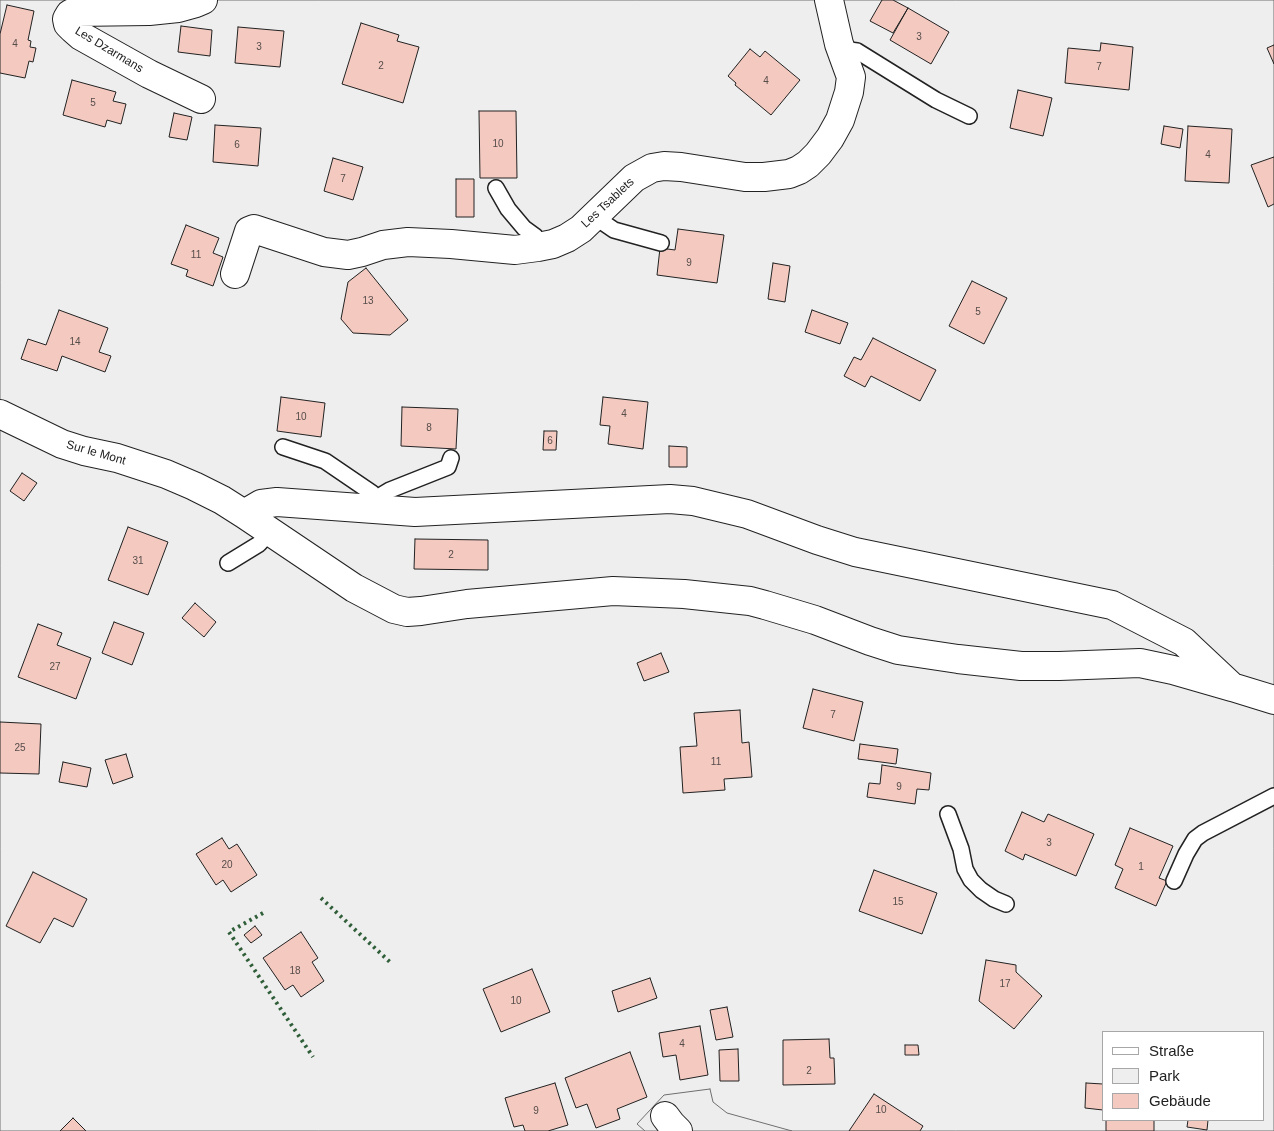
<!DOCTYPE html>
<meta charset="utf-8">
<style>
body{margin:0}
#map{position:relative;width:1274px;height:1131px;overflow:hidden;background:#fff;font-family:Arial,sans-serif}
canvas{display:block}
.legend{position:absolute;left:1102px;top:1031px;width:162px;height:90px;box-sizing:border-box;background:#fff;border:1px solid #a7a7a7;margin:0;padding:6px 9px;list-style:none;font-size:15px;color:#222}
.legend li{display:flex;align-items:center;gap:10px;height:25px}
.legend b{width:25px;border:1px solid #a7a7a7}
</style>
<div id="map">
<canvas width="1274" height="1131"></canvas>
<ul class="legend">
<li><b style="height:6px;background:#fff"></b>Straße</li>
<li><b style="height:14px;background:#eee"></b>Park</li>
<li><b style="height:14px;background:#f3c9c0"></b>Gebäude</li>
</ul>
</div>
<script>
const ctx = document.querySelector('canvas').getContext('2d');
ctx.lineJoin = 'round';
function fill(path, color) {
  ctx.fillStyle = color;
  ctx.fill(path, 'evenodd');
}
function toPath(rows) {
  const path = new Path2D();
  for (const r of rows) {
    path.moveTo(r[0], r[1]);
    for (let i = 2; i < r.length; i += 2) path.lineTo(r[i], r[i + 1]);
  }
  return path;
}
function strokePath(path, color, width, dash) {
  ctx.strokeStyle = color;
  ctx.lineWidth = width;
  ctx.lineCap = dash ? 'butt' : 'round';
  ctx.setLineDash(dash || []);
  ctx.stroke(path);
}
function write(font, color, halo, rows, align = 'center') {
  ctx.font = font + ' Arial,sans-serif';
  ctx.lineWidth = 4;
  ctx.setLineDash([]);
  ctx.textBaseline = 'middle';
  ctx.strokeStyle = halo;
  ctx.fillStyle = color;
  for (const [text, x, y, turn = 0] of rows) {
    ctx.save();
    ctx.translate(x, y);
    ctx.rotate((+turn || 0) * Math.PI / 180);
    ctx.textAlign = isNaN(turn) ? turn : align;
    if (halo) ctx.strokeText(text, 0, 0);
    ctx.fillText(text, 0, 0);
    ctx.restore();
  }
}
const green = toPath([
 [0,0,1274,0,1274,1131,0,1131,0,0],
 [1103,1032,1263,1032,1263,1120,1103,1120,1103,1032]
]);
fill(green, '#eee');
strokePath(green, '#6f6f6f', 1);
const parking = toPath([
 [710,1089,713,1102,727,1113,792,1131,645,1131,637,1124,664,1095,710,1089]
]);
fill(parking, '#ededed');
strokePath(parking, '#6f6f6f', 1);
const building = toPath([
 [882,0,893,0,908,8,893,33,870,21,882,0],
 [7,5,34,11,28,40,31,41,30,47,36,48,33,62,29,61,25,78,0,73,0,34,7,5],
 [908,8,949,32,931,64,890,40,908,8],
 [361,23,399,35,397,41,419,47,403,103,342,84,361,23],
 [181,26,212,30,210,56,178,52,181,26],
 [238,27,284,31,280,67,235,63,238,27],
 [1101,43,1133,47,1129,90,1065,83,1068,48,1100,51,1101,43],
 [1274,45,1274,64,1267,48,1274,45],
 [750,49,760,57,765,51,800,80,771,115,735,85,736,83,728,76,750,49],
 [72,80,116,92,113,101,126,104,121,124,107,120,105,127,63,115,72,80],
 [1018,90,1052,98,1043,136,1010,128,1018,90],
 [479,111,516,111,517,178,480,178,479,111],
 [174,113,192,117,187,140,169,137,174,113],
 [215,125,261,128,258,166,213,162,215,125],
 [1164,126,1183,129,1180,148,1161,144,1164,126],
 [1188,126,1232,129,1229,183,1185,181,1188,126],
 [1274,157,1274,204,1268,207,1251,165,1274,157],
 [333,158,363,167,353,200,324,191,333,158],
 [456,179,474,179,474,217,456,217,456,179],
 [186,225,219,238,213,253,223,257,213,286,186,276,188,270,171,264,186,225],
 [678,229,724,235,717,283,657,275,660,248,675,250,678,229],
 [773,263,790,266,785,302,768,299,773,263],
 [366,268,408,320,390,335,353,333,341,319,348,282,366,268],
 [972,281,1007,298,984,344,949,326,972,281],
 [59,310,108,328,99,352,111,356,105,372,62,356,57,371,21,359,28,339,46,345,59,310],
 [812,310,848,323,840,344,805,332,812,310],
 [873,338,936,370,920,401,871,376,865,387,844,376,854,357,861,360,873,338],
 [281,397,325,403,321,437,277,431,281,397],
 [603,397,648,402,643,449,608,444,610,426,600,425,603,397],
 [402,407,458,409,456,449,401,446,402,407],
 [544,431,557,431,556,450,543,450,544,431],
 [669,446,687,447,687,467,669,467,669,446],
 [22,473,37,483,24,501,10,491,22,473],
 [128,527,168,542,148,595,108,580,128,527],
 [415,539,488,540,488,570,414,569,415,539],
 [195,603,216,622,204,637,182,618,195,603],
 [114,622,144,633,132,665,102,653,114,622],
 [38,624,62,633,57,645,91,658,76,699,18,677,38,624],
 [661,653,669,672,644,681,637,663,661,653],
 [813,689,863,702,854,741,803,728,813,689],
 [740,710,742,743,749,742,752,777,724,779,725,790,683,793,680,747,697,746,694,713,740,710],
 [0,722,41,724,39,774,0,773,0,722],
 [860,744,898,749,896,764,858,759,860,744],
 [126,754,133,777,113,784,105,760,126,754],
 [63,762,91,768,87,787,59,782,63,762],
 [882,765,931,773,929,790,917,789,915,804,867,797,869,783,880,784,882,765],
 [1022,812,1044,822,1048,814,1094,834,1076,876,1025,854,1023,860,1005,851,1022,812],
 [1130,828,1173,846,1159,878,1167,881,1156,906,1115,888,1123,869,1115,865,1130,828],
 [222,838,229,849,237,844,257,875,231,892,223,880,216,885,196,854,222,838],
 [874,870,937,893,922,934,859,911,874,870],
 [33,872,87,899,73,927,54,918,40,943,6,926,33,872],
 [255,926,262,935,251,943,244,935,255,926],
 [301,932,318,958,312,962,324,981,301,997,293,985,285,990,263,958,301,932],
 [986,960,1016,965,1016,972,1042,996,1014,1029,979,1001,986,960],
 [532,969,550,1012,501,1032,483,989,532,969],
 [650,978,657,998,618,1012,612,991,650,978],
 [727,1007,733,1037,716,1040,710,1010,727,1007],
 [700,1026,708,1075,680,1080,676,1055,663,1057,659,1033,700,1026],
 [829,1039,830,1058,834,1058,835,1084,783,1085,783,1040,829,1039],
 [905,1045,918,1045,919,1055,905,1055,905,1045],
 [738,1049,739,1081,720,1081,719,1050,738,1049],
 [630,1052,647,1097,617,1109,620,1119,596,1128,587,1104,576,1108,565,1078,630,1052],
 [555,1083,568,1125,548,1131,525,1131,523,1125,514,1127,505,1098,555,1083],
 [1086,1083,1103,1084,1103,1110,1085,1108,1086,1083],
 [874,1094,923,1126,920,1131,849,1131,874,1094],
 [73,1118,86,1131,60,1131,73,1118],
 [1106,1120,1154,1120,1154,1131,1106,1131,1106,1120],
 [1188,1120,1208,1120,1207,1130,1187,1127,1188,1120]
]);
fill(building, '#f3c9c0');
strokePath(building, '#222', 1);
const service = toPath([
 [841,49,857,51,936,100,969,116],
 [496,188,508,209,524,228,535,236,541,247],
 [595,217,614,230,661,243],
 [283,447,325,461,372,493,377,501,378,509],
 [377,501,380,496,390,490,448,467,451,458],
 [228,563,259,544,270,532],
 [948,814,961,849,965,869,971,880,981,890,994,899,1006,904],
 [1174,881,1186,854,1195,839,1203,833,1274,796]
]);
const minor = toPath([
 [201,99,149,74,81,36,73,29,68,24,67,19,70,14,74,12,149,11,178,8,196,3,203,0],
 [235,274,249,231,254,229,324,252,348,255,362,252,383,245,408,242,451,244,515,250,538,247,553,244,567,238,581,229,634,178,652,168,664,166,681,167,745,177,764,177,789,174,799,170,808,164,818,154,830,138,840,120,849,92,851,77,839,44,829,0],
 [0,414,62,444,84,451,117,458,166,474,194,486,222,500,244,514,354,588,394,609,407,612,421,611,467,604,613,591,684,594,750,601,765,605,815,620,870,641,898,650,958,659,1021,666,1059,666,1140,663,1173,670,1232,687],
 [244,514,261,504,277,502,415,512,670,499,693,501,747,514,817,540,855,552,1112,605,1184,642,1232,687,1274,700],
 [665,1116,671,1124,678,1131]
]);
strokePath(service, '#222', 18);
strokePath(minor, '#222', 30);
strokePath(service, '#fff', 15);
strokePath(minor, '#fff', 28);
strokePath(toPath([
 [321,898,391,963],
 [263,913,229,932,313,1057]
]), '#2f5e38', 4, [2.5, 4]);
write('10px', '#564c4a', null, [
 ["3",919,37],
 ["4",15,44],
 ["3",259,47],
 ["2",381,66],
 ["7",1099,67],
 ["4",766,81],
 ["5",93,103],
 ["10",498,144],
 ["6",237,145],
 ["4",1208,155],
 ["7",343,179],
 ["11",196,255],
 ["9",689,263],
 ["13",368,301],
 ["5",978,312],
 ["14",75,342],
 ["4",624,414],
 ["10",301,417],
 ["8",429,428],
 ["6",550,441],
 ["2",451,555],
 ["31",138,561],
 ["27",55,667],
 ["7",833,715],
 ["25",20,748],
 ["11",716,762],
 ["9",899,787],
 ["3",1049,843],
 ["20",227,865],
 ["1",1141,867],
 ["15",898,902],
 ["18",295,971],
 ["17",1005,984],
 ["10",516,1001],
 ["4",682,1044],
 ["2",809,1071],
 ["10",881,1110],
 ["9",536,1111]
]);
write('12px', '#222', '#fff', [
 ["Les Dzarmans",109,50,31],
 ["Les Tsablets",608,203,-43],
 ["Sur le Mont",96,453,16]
]);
</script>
